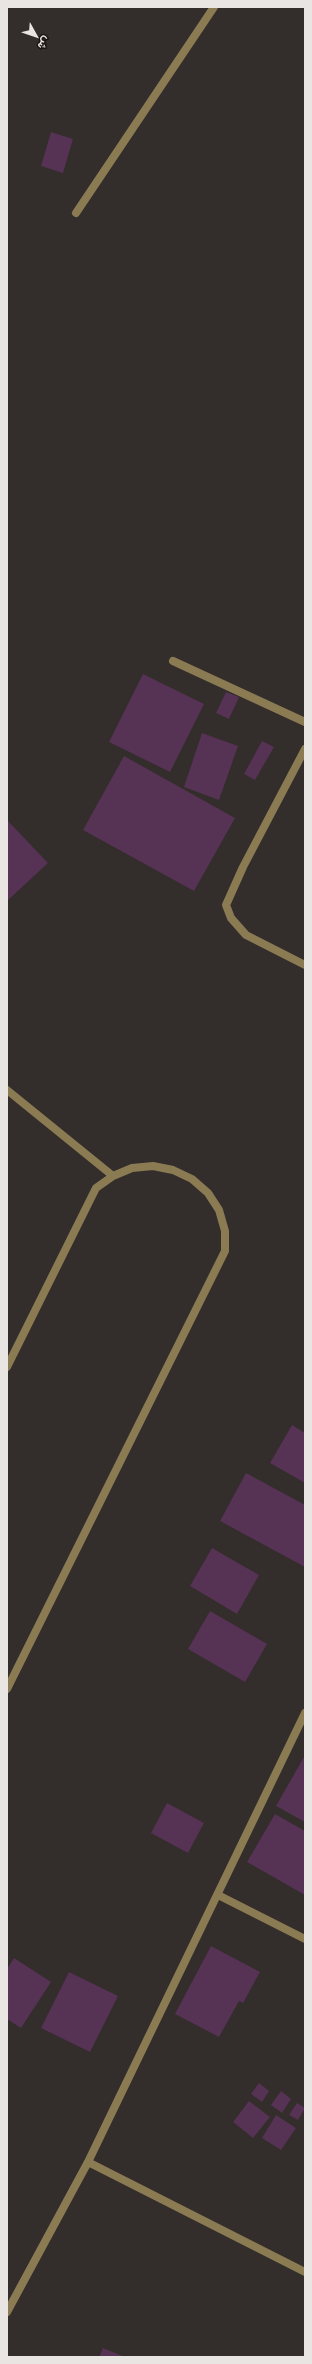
<!DOCTYPE html>
<meta charset="utf-8">
<style>
body{margin:0}
#map{position:relative;width:312px;height:2364px;overflow:hidden;background:#332d2b;font-family:Literata,Vazirmatn,serif}
canvas{display:block}
.frame{position:absolute;inset:0;border:8px solid #e9e5e3;pointer-events:none}
.north{position:absolute;left:16px;top:16px;width:40px;height:40px;-webkit-text-stroke:3px #191615;paint-order:stroke;rotate:130deg;font-size:11px;font-weight:700;line-height:16px;text-align:center;color:#e9e5e3}
.north::after{content:'';display:block;margin:auto;width:14px;height:18px;background:#e9e5e3;clip-path:polygon(50% 0,100% 100%,50% 72%,0 100%)}
</style>
<div id="map">
<canvas width="312" height="2364"></canvas>
<div class="frame"></div>
<div class="north">ش</div>
</div>
<script>
const ctx = document.querySelector('canvas').getContext('2d');
ctx.lineJoin = 'round';
function fill(path, color) {
  ctx.fillStyle = color;
  ctx.fill(path, 'evenodd');
}
function toPath(rows) {
  const path = new Path2D();
  for (const r of rows) {
    path.moveTo(r[0], r[1]);
    for (let i = 2; i < r.length; i += 2) path.lineTo(r[i], r[i + 1]);
  }
  return path;
}
function strokePath(path, color, width, dash) {
  ctx.strokeStyle = color;
  ctx.lineWidth = width;
  ctx.lineCap = dash ? 'butt' : 'round';
  ctx.setLineDash(dash || []);
  ctx.stroke(path);
}
fill(toPath([
 [51,132,73,139,63,173,41,166],
 [143,674,204,704,170,772,109,742],
 [226,692,239,697,229,719,216,713],
 [202,733,238,746,219,800,184,787],
 [262,741,274,747,255,780,244,774],
 [124,756,235,818,194,891,83,830],
 [7,820,48,863,7,901],
 [292,1425,305,1433,305,1483,270,1463],
 [246,1473,305,1505,305,1567,220,1521],
 [212,1548,259,1575,237,1614,190,1586],
 [210,1611,267,1644,245,1682,188,1649],
 [304,1757,305,1758,305,1822,276,1806],
 [167,1803,204,1823,188,1853,151,1833],
 [275,1814,305,1831,305,1895,247,1862],
 [211,1946,260,1972,243,2003,239,2001,219,2037,175,2014],
 [14,1958,51,1982,21,2028,7,2019,7,1969],
 [69,1972,118,1996,90,2052,41,2028],
 [259,2083,269,2091,262,2102,251,2094],
 [281,2091,291,2099,282,2113,271,2105],
 [249,2101,270,2117,253,2138,233,2122],
 [297,2103,305,2108,298,2120,289,2115],
 [276,2115,296,2128,281,2150,262,2138],
 [103,2348,125,2357,99,2357]
]), '#563254');
strokePath(toPath([
 [76,213,214,7],
 [173,661,305,722],
 [305,749,243,867,226,905,231,918,246,935,305,965],
 [7,1090,113,1176],
 [7,1367,96,1188,113,1176,132,1168,153,1166,173,1170,192,1179,208,1193,219,1210,225,1231,225,1251,7,1689],
 [218,1895,305,1939],
 [88,2162,305,2272],
 [7,2312,88,2162,305,1713]
]), '#8b7b53', 8);
</script>
